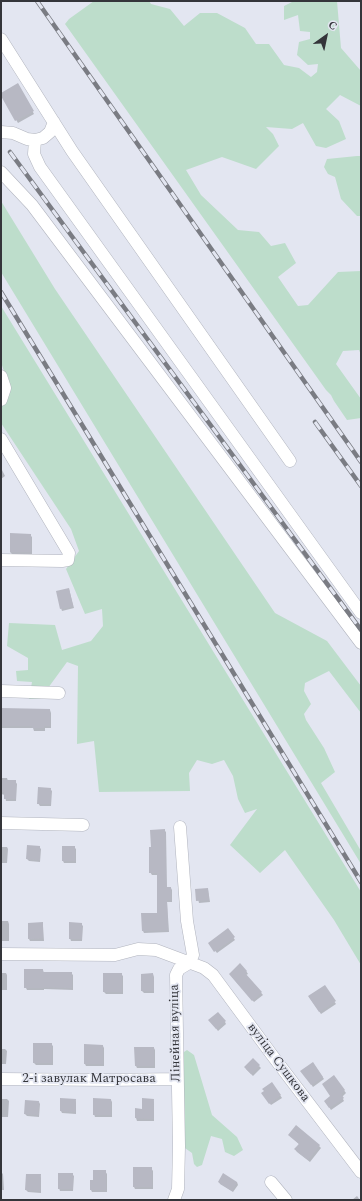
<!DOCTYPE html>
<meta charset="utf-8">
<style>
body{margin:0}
#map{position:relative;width:362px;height:1201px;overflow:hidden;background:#e3e6f1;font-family:Spectral,serif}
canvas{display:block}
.frame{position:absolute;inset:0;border:2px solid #34353a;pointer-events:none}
.north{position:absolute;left:306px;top:16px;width:40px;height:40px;-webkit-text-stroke:3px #e3e6f1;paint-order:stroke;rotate:33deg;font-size:11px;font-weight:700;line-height:16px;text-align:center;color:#34353a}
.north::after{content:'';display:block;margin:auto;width:14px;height:18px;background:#34353a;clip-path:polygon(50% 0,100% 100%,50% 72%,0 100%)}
</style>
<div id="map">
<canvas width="362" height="1201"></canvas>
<div class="frame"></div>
<div class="north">С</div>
</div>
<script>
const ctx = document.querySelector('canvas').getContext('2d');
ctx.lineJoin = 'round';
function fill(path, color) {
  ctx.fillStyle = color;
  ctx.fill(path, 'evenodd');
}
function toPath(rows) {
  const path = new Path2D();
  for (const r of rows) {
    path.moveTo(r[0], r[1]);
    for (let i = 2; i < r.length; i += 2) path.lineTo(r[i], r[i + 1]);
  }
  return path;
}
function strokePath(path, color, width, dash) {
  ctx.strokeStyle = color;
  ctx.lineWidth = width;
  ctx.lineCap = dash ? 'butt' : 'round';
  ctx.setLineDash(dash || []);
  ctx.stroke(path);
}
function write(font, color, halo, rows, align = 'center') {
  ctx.font = font + ' Spectral,serif';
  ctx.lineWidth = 3.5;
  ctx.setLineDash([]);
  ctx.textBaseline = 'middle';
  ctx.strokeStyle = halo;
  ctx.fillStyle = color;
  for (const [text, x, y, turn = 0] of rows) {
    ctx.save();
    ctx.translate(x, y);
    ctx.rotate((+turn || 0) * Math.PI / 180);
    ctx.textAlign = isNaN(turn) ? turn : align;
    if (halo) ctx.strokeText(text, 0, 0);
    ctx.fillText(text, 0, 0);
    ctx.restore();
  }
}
fill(toPath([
 [94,1,149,1,151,4,170,9,184,26,200,13,217,13,245,28,256,44,269,44,284,65,299,68,311,77,317,72,318,64,308,65,297,55,299,42,310,39,310,32,300,31,298,15,284,20,284,6,294,1,337,1,341,48,361,71,361,106,340,95,326,109,339,121,346,139,326,148,316,146,303,123,292,129,266,127,273,134,279,146,256,169,222,157,186,170,201,195,238,230,259,232,271,246,285,243,296,263,278,277,298,306,308,305,338,272,361,271,361,355,359,350,343,351,336,364,361,399,361,418,347,420,334,401,331,395,326,390,65,24,69,19],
 [357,156,361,156,361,216,357,216,341,199,335,177,328,174,324,167,327,159],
 [1,201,55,289,275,613,327,641,361,686,361,713,329,671,305,683,304,691,311,704,304,714,306,720,324,748,335,772,321,783,361,851,361,864,1,272],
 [1,306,361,892,361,965,334,920,285,850,260,873,230,845,257,809,245,813,238,799,233,776,224,760,212,764,197,760,189,773,190,791,99,792,94,741,77,744,78,666,67,662,40,699,29,699,32,682,17,681,16,671,28,670,28,658,7,646,9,623,55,625,62,650,91,641,103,626,102,609,85,614,66,569,79,551,71,529,1,423,1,404,9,387,1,362],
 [187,1050,194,1055,212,1115,237,1137,243,1150,234,1156,225,1152,222,1139,211,1136,202,1165,197,1167,194,1164,192,1153,182,1146,181,1054]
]), '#bdddcb');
fill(toPath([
 [18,84,34,114,18,123,1,94],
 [1,468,5,476,1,479],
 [30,535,32,537,32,554,12,554,10,552],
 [69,589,74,608,62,611,61,608],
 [1,709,50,710,51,713,51,728,45,728,45,731,34,731,33,728,1,728],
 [1,778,7,778,8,781,15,781,17,784,16,801,6,801,5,795,1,794],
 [50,789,52,791,51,806,40,806,38,803],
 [164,830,166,832,167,888,171,888,172,890,172,902,167,902,169,932,144,933,143,931,158,914,158,875,152,875,150,872],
 [1,847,7,847,8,849,7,863,1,863],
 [39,847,41,849,40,862,29,861,27,859],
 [63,847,74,847,76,849,76,863,64,863,63,861],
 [208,889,210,902,199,903,196,890],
 [1,921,8,921,9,924,9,941,1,941],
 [42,923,43,926,44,941,30,941,29,939],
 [81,924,83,926,82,941,71,941,70,938],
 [228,930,235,940,217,953,209,943],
 [25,970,43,970,44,973,71,973,73,975,73,990,44,989,44,990,27,990,26,988],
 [246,971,248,974,246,975,263,995,254,1002,232,977],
 [1,973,6,973,7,975,7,990,1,990],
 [121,974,123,976,123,994,106,994,104,992],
 [153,974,154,977,154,993,144,993,142,991,142,975],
 [324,987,336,1004,321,1014,309,997],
 [211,1022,225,1022,226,1024,218,1031],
 [51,1044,53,1046,53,1065,36,1065,34,1063],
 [103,1046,104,1048,104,1066,86,1066,85,1064],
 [154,1048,155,1050,155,1068,137,1068,136,1066],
 [1,1049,5,1049,7,1051,6,1064,1,1064],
 [313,1063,324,1079,313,1087,302,1071],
 [259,1066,261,1068,253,1076,246,1069],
 [334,1077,346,1093,342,1097,344,1101,331,1110,325,1101,331,1097],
 [280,1095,282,1098,271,1105,264,1096],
 [1,1099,7,1099,9,1101,8,1117,1,1117],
 [75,1100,76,1102,76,1114,62,1113,61,1111],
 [111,1100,112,1102,112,1117,95,1117,94,1114],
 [153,1100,154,1102,154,1121,137,1121,136,1118,136,1109,143,1110],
 [39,1102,40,1104,39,1117,27,1116,25,1114],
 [289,1135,319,1146,321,1148,310,1162,297,1152,295,1149,299,1144],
 [151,1168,153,1171,153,1189,135,1189,134,1187],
 [105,1171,107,1174,107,1192,92,1192,91,1190,91,1181,94,1181],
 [1,1172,3,1174,4,1190,1,1190],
 [72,1174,74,1176,73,1191,60,1191,59,1188],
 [40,1175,41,1178,41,1193,28,1192,26,1190],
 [219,1182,237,1182,238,1185,233,1192,220,1184],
 [357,1196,360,1200,352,1200]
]), '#0003');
fill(toPath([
 [18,83,34,111,15,121,1,96,1,93],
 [10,533,31,534,31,552,10,552],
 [69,588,73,606,60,609,56,591],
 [1,708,50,709,50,726,44,726,44,728,32,728,32,726,1,726],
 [1,780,16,780,16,799,4,799,4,792,1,792],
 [38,787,51,788,50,804,37,804],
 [165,829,166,887,171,887,171,900,167,900,168,930,142,931,141,913,157,913,157,873,149,873,149,847,151,847,150,830],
 [27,845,40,846,40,860,26,859],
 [62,846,75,846,75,861,62,861],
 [208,888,209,900,196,901,195,889],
 [43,922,43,938,28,939,28,923],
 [69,922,82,923,82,939,69,939],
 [228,928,235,937,214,952,208,943],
 [240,963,247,971,245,973,262,992,252,1001,229,974],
 [24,969,43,969,43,972,72,972,72,988,44,987,44,988,24,988],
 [103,973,122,973,122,992,103,992],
 [153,973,154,991,141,991,141,974],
 [325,985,336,1001,319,1012,308,996],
 [218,1012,226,1021,216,1029,208,1020],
 [33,1043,52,1043,52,1063,33,1063],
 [84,1044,103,1045,103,1064,84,1064],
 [134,1047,154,1047,154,1066,135,1066],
 [253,1058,260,1065,251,1074,244,1067],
 [313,1062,323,1077,311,1085,300,1071],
 [334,1075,345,1090,341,1094,344,1098,329,1108,324,1101,330,1096,322,1084],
 [272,1082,281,1095,269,1104,261,1093,264,1091,262,1089],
 [60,1098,76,1099,75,1112,60,1111],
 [93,1098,111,1099,111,1115,93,1115],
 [142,1098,154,1099,153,1119,135,1118,135,1108,142,1109],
 [25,1100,39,1101,38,1115,24,1114],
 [296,1125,320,1145,308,1160,294,1149,299,1144,288,1135],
 [133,1167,152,1167,152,1187,133,1187],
 [93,1170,106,1170,106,1190,90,1190,90,1180,93,1180],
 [58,1173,73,1173,73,1189,58,1189],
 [223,1173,237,1182,232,1191,218,1182],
 [26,1174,41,1174,40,1191,25,1190]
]), '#b7b8c3');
const minor = toPath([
 [1,39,72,151,290,461],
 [1,132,13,133,27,139,35,140,43,138,50,132,54,122],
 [35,140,34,154,40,167,361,613],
 [1,172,32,205,361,643],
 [1,376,5,388,1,400],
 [1,439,69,553,68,560,62,561,1,560],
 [1,691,59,693],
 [1,823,83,825],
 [1,954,115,955,138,949,156,950,204,968,213,975,272,1055,361,1172],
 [1,1079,109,1080,177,1079],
 [271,1182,286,1200],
 [174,1200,178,1189,179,1146,176,975,179,969,189,963,193,955,187,921,180,827]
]);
strokePath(minor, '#b1b4be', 13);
strokePath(minor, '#fff', 12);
const rail = toPath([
 [37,1,361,462],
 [10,152,361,630],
 [1,292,361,882],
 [315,422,361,486]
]);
strokePath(rail, '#7a7c83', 4.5);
strokePath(rail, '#e3e6f1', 3, [9]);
write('13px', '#34353a', '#e3e6f1', [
 ["Лінейная вуліца",176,1033,-91],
 ["вуліца Сушкова",278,1063,53],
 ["2-і завулак Матросава",89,1079]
]);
</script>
